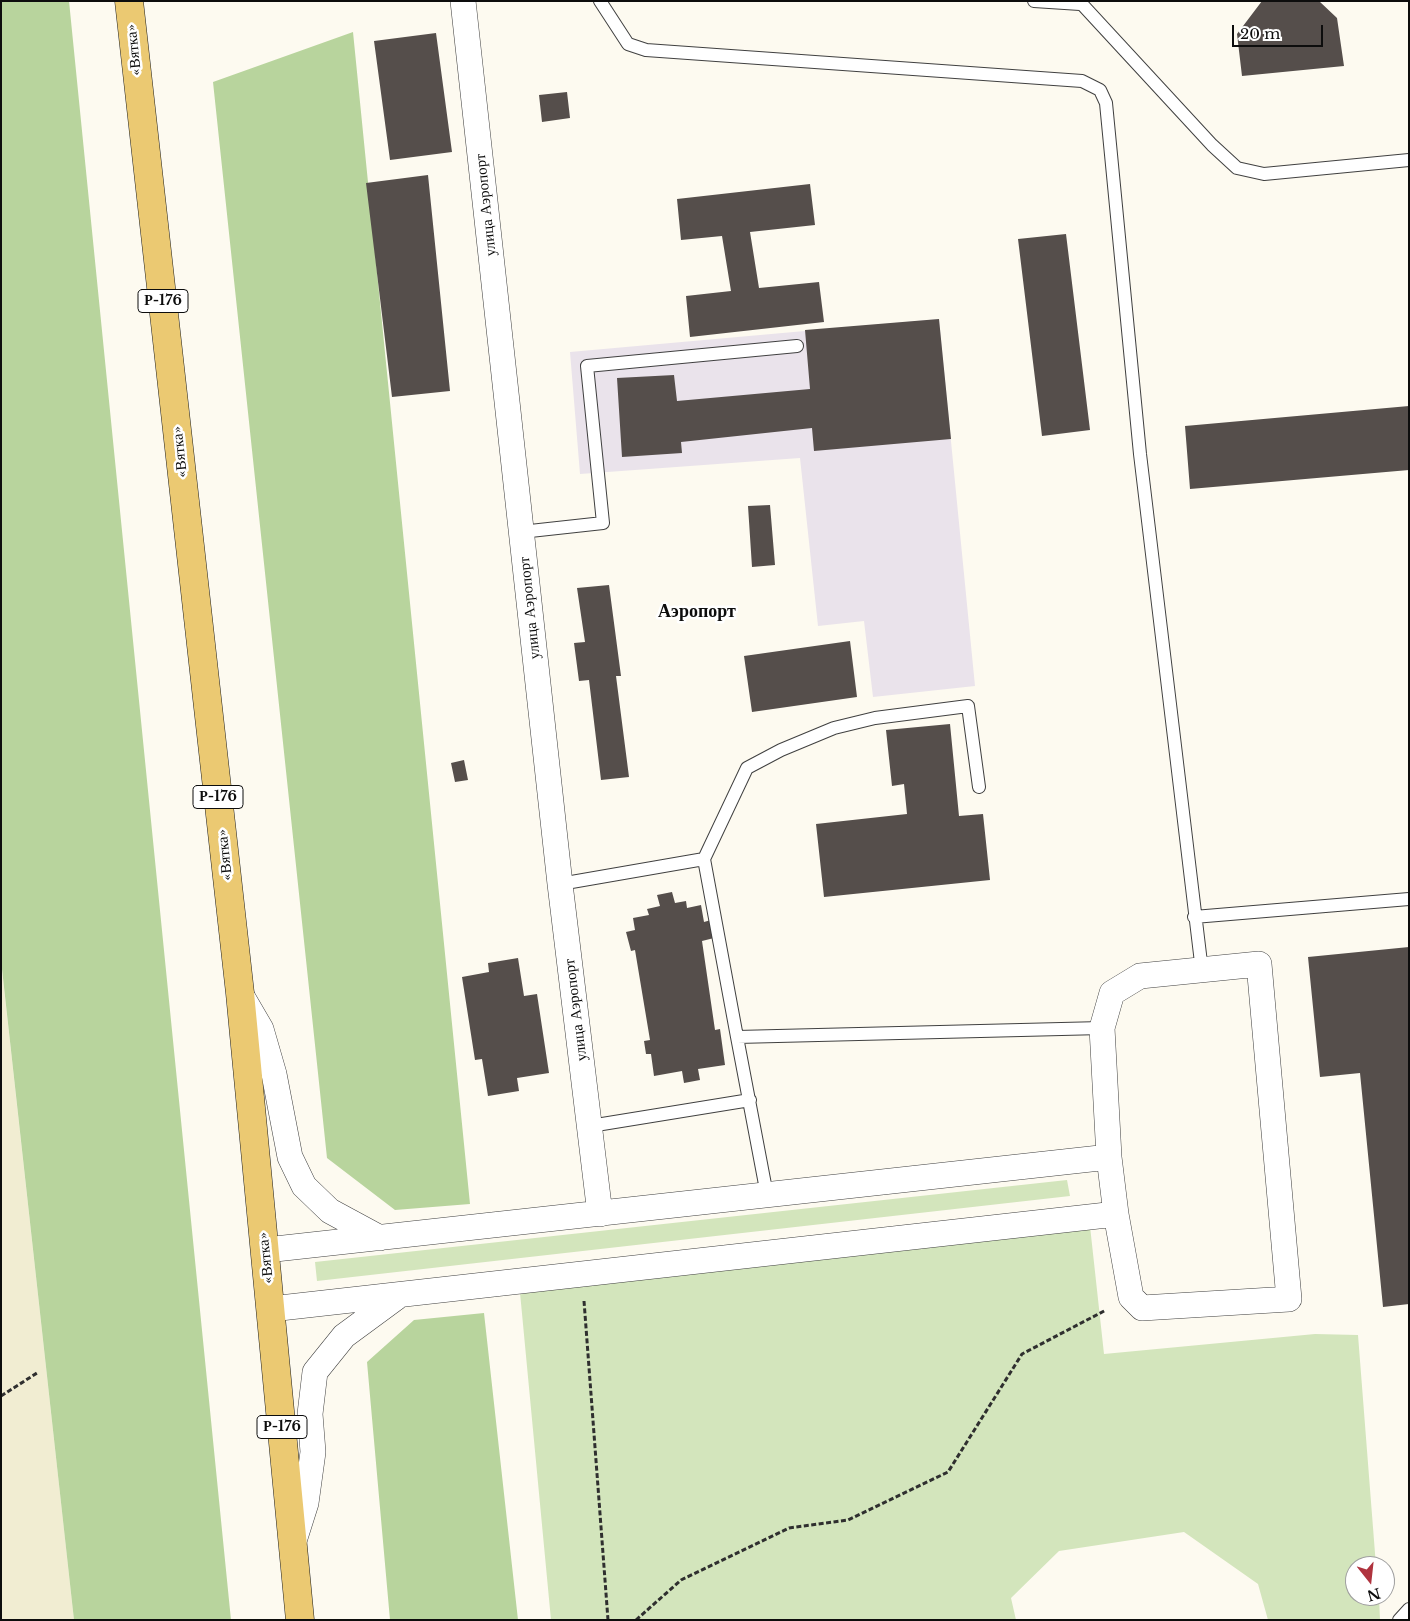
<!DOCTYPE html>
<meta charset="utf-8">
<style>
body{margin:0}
#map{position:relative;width:1410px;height:1621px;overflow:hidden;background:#fdfaf0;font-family:"Libre Baskerville",serif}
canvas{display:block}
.frame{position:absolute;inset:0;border:2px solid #0d0d0d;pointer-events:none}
.north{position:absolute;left:1345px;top:1556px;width:50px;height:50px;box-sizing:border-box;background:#fff;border:1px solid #9e9e9e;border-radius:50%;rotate:164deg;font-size:14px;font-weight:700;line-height:20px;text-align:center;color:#0d0d0d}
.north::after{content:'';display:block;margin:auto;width:18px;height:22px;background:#af333e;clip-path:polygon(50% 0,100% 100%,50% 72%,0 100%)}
.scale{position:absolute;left:1232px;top:25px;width:91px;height:22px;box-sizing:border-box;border:2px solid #0d0d0d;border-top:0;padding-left:6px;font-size:15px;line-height:18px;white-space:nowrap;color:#0d0d0d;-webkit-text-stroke:4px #fff;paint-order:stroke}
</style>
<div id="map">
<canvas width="1410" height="1621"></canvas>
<div class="frame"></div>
<div class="north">N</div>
<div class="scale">20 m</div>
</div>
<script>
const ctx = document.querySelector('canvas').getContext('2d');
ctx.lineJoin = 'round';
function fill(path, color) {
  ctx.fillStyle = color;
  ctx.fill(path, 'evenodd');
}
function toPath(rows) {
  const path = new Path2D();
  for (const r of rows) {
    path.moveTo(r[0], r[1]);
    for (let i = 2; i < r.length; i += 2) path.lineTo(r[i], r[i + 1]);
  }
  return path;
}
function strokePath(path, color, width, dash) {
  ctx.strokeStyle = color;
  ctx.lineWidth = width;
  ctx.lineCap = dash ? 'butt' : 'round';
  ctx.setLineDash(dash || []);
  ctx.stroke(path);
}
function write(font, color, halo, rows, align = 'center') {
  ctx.font = font + ' "Libre Baskerville",serif';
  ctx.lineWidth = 5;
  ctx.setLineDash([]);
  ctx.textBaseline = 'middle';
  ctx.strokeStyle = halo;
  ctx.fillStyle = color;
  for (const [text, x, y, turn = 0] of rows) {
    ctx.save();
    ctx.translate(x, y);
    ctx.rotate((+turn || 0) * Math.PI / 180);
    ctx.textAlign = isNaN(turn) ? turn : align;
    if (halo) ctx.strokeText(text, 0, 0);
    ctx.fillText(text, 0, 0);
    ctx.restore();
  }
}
fill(toPath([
 [939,319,975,686,873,697,864,621,818,626,800,458,580,474,570,352]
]), '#eae3eb');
fill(toPath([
 [1,961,74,1620,1,1620]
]), '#f1edd2');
fill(toPath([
 [1067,1180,1070,1196,317,1281,315,1262],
 [1089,1217,1104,1354,1315,1334,1358,1335,1376,1566,1355,1566,1355,1596,1379,1596,1380,1620,1268,1620,1258,1584,1184,1532,1059,1551,1011,1598,1016,1620,551,1620,519,1282]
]), '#d3e5bc');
fill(toPath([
 [1,1,69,1,231,1620,74,1620,1,960],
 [353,32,470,1204,395,1210,327,1158,213,82],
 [484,1313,518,1620,390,1620,367,1362,414,1320]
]), '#b8d49d');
fill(toPath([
 [1262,1,1319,1,1337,18,1344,66,1242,76,1237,34],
 [436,33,452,152,390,160,374,41],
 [567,92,570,118,542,122,539,95],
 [428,175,450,391,392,397,366,183],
 [810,184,815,225,750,232,759,288,819,282,824,322,690,337,686,296,731,291,722,236,681,240,677,199],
 [1066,234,1090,430,1042,436,1018,239],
 [939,319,951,439,814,451,812,428,681,442,682,453,622,457,617,378,674,375,677,401,810,389,805,330],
 [1409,406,1409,470,1190,489,1185,426],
 [770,505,775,565,752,567,748,506],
 [609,585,621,676,616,676,629,777,601,780,589,680,579,681,574,643,585,642,577,588],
 [850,641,857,697,752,712,744,656],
 [950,724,959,816,983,814,990,880,824,897,816,824,907,814,904,784,892,786,886,730],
 [464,760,468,780,455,782,451,763],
 [672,892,675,903,686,901,687,908,701,905,704,922,711,920,714,938,702,941,715,1030,720,1029,725,1065,698,1069,700,1080,684,1083,682,1071,654,1076,651,1054,646,1054,644,1041,650,1040,635,950,631,951,626,932,635,930,633,918,649,915,647,909,660,906,657,895],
 [1409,947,1409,1304,1383,1307,1360,1073,1320,1077,1308,957],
 [518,958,524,996,537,994,549,1073,517,1078,519,1091,488,1096,482,1059,475,1060,462,977,489,972,488,963]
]), '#554e4b');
const service = toPath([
 [600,1,628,44,646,50,1082,81,1100,90,1106,103,1140,454,1202,971],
 [1034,1,1080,4],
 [1079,1,1212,145,1237,168,1264,174,1409,160],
 [521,532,603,523,587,366,797,346],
 [704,859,747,768,781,750,834,728,875,718,968,706,979,787],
 [560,884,704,859,737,1037],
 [1194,917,1409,899],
 [590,1126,750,1100],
 [767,1195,737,1037,1102,1028],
 [1399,1620,1409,1609]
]);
const minor = toPath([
 [463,1,560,884,600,1214],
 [240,993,261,1029,274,1074,290,1157,304,1186,330,1211,380,1238],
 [1109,1157,1116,1214],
 [266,1250,1109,1157,1102,1028,1112,993,1140,976,1259,964,1289,1299,1142,1308,1131,1297,1116,1214,271,1309],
 [293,1544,306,1503,313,1452,310,1414,315,1372,344,1336,397,1297]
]);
const primary = toPath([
 [129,1,240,993,300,1620]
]);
strokePath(service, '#404040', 14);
strokePath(minor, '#404040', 26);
strokePath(primary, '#1e1e1e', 29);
strokePath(toPath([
 [584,1301,608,1620],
 [1,1396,37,1373],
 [636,1620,681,1580,789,1528,848,1520,948,1472,1022,1354,1106,1310]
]), '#2f2f2f', 3, [5, 2.5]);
strokePath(service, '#fff', 12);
strokePath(minor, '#fff', 25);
strokePath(primary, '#ebc972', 28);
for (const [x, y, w] of [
 [163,301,50],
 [218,797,50],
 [282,1427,50]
]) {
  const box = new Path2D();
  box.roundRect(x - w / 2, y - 11.5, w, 23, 4);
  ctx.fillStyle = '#fff';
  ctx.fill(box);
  strokePath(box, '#0d0d0d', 1);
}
write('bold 14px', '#0d0d0d', null, [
 ["Р-176",163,301],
 ["Р-176",218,797],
 ["Р-176",282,1427]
]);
write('15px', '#0d0d0d', '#fff', [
 ["«Вятка»",134,50,-96],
 ["улица Аэропорт",486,205,-96],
 ["«Вятка»",180,452,-96],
 ["улица Аэропорт",530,608,-96],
 ["«Вятка»",225,855,-96],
 ["улица Аэропорт",576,1010,-97],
 ["«Вятка»",266,1258,-96]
]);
write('bold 18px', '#0d0d0d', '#fff', [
 ["Аэропорт",697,612]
]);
</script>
